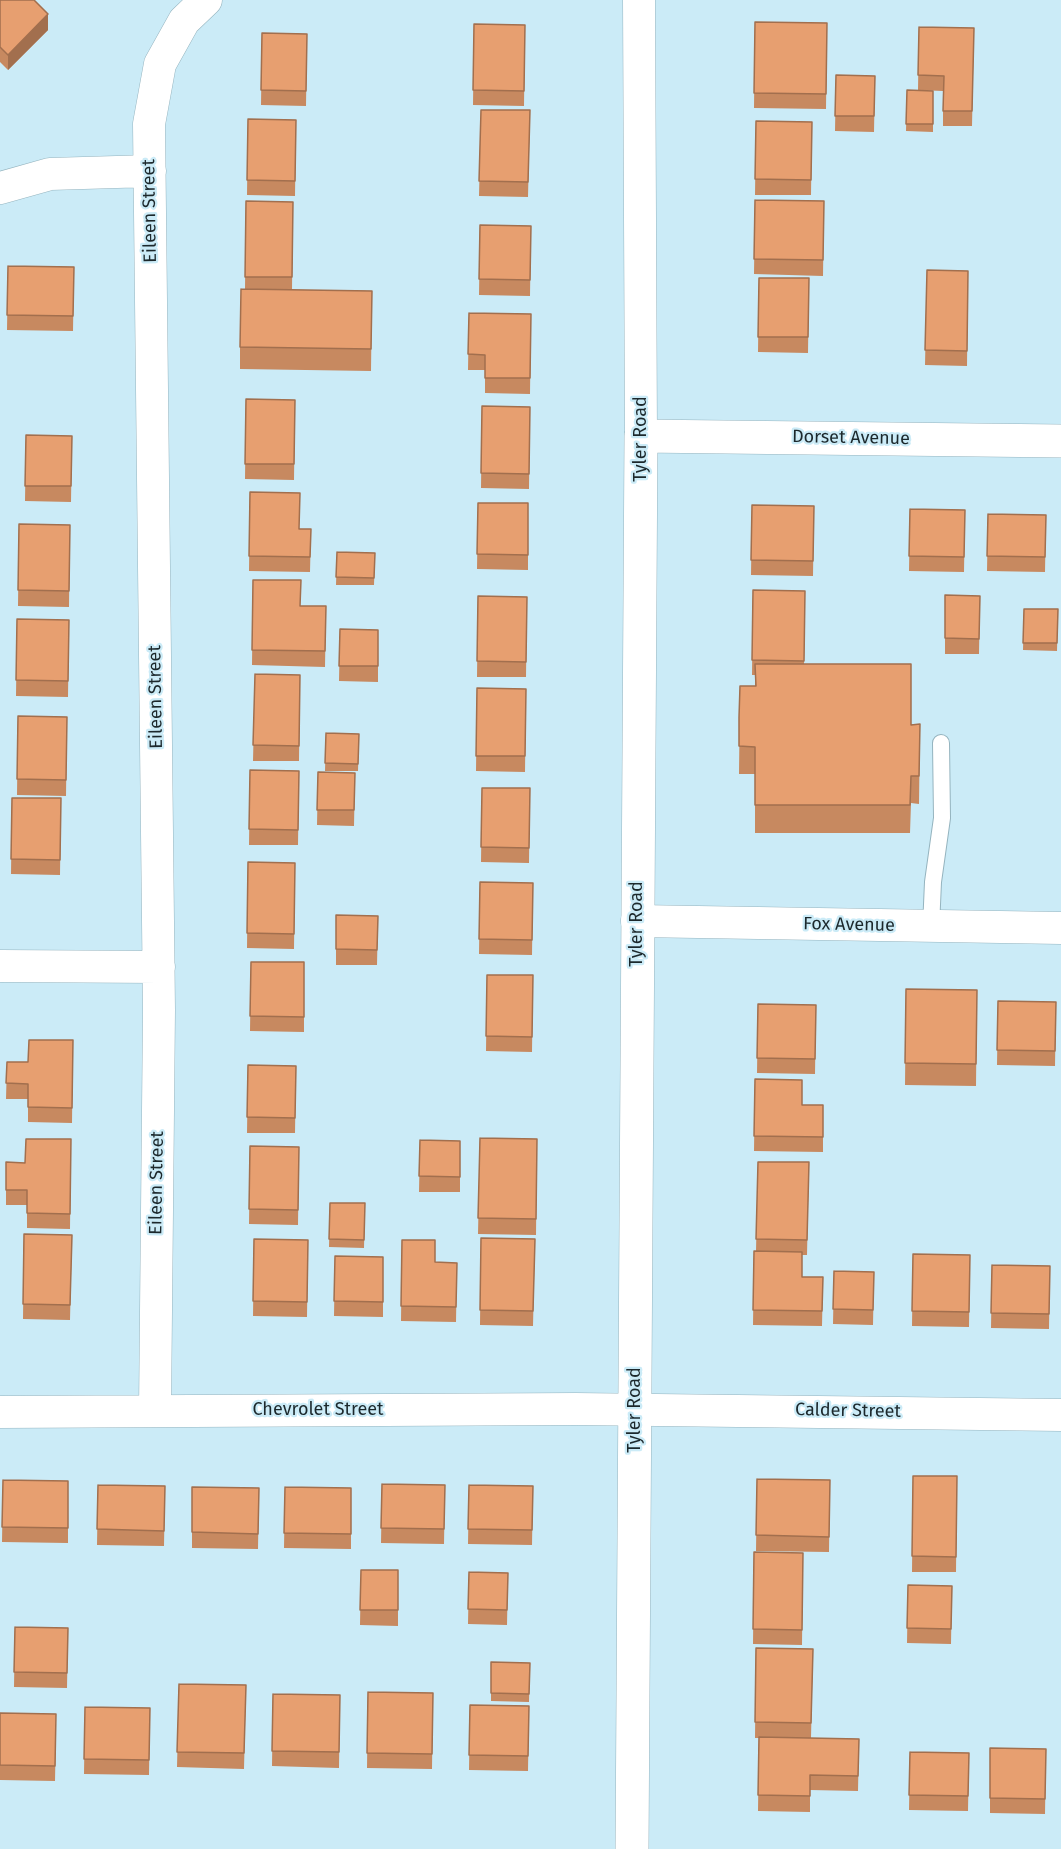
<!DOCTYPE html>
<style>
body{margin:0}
canvas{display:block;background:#cbebf7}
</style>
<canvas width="1061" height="1849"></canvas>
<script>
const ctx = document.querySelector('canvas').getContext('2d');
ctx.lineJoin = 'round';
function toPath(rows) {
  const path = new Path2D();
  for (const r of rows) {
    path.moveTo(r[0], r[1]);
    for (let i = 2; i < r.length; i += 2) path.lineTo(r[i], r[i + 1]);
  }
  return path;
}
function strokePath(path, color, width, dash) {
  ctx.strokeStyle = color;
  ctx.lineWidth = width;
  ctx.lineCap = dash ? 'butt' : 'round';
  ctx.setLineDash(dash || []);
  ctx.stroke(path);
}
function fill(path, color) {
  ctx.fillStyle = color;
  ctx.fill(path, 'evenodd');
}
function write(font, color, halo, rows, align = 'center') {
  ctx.font = font + ' "Fira Sans",sans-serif';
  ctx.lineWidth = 4.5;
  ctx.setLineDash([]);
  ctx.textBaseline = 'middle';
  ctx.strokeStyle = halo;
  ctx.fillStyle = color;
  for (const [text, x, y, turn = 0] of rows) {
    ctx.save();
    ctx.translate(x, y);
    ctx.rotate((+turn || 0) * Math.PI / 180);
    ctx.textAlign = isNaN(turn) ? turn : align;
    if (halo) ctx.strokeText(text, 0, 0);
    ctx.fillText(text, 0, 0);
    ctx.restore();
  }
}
const service = toPath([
 [931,927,933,882,942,818,941,743]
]);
const minor = toPath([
 [639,0,641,436],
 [0,188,50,174,150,171],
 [637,921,1061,928],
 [0,966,159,967],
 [155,1411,159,1010,149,124,160,64,184,21,206,0],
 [0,1412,576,1409,1061,1415]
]);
const tertiary = toPath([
 [632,1849,641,436,1061,441]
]);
strokePath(service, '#95b4bf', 18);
strokePath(minor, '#95b4bf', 33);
strokePath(tertiary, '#95b4bf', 34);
strokePath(service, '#fff', 16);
strokePath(minor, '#fff', 32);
strokePath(tertiary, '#fff', 33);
fill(toPath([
 [0,0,48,30,8,70,0,62],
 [755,22,827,23,826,109,754,108],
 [474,24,525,25,524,106,473,105],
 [919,27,974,28,972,126,943,126,943,91,918,90],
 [262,33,307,34,306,106,261,105],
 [836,75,875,76,874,132,835,131],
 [907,90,933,91,933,132,906,131],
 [481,110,530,110,528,197,479,196],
 [248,119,296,120,295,196,247,195],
 [756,121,812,122,811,195,755,195],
 [755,200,824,201,823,276,754,274],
 [246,201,293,202,292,290,372,291,371,371,240,369,240,347,245,289],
 [480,225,531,226,530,296,479,295],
 [8,266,74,267,73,331,7,330],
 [927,270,968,271,967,366,925,365],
 [759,278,809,278,808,353,758,352],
 [469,313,531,314,530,394,485,393,485,370,468,370],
 [246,399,295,400,294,480,245,479],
 [482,406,530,407,529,489,481,488],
 [26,435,72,436,71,502,25,501],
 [250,492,300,529,311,529,310,572,249,571],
 [478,503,528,503,528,570,477,569],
 [752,505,814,506,813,576,751,575],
 [910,509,965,510,964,572,909,571],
 [988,514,1046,515,1045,572,987,571],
 [19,524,70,525,69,607,18,606],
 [337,552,375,553,374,585,336,585],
 [253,580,301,606,326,606,325,667,252,665],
 [753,590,805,591,804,664,911,725,920,724,919,804,911,803,910,833,755,833,755,774,739,774,740,686,755,686,755,675,752,675],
 [945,595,980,596,979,654,945,654],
 [478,596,527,597,526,677,477,677],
 [1024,609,1058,609,1057,651,1023,650],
 [17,619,69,620,68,697,16,696],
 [340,629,378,630,378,682,339,681],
 [255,674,300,675,299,761,253,761],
 [477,688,526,689,525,772,476,771],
 [18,716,67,717,66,796,17,795],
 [326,733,359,734,358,771,325,771],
 [250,770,299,771,298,845,249,845],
 [318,772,355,773,354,826,317,825],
 [482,788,530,788,529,863,481,862],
 [12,798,61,798,60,875,11,874],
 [248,862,295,863,294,949,247,948],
 [480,882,533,883,532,955,479,954],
 [336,915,378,916,377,965,336,965],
 [251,962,304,962,304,1032,250,1031],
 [487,975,533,975,532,1052,486,1051],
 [906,989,977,990,976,1086,905,1085],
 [998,1001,1056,1002,1055,1066,997,1065],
 [758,1004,816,1005,815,1074,757,1073],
 [73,1040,72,1123,28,1122,28,1099,6,1099,7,1062,28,1062],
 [248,1065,296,1066,295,1133,247,1133],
 [755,1079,802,1105,823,1105,823,1152,754,1151],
 [480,1138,537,1139,536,1235,478,1234],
 [71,1139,70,1229,27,1228,27,1205,6,1205,6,1162,25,1163],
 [420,1140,460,1141,460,1192,419,1192],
 [250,1146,299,1147,298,1225,249,1224],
 [758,1162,809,1162,807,1255,802,1255,802,1277,823,1277,822,1326,753,1325,754,1251,756,1251],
 [330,1203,365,1203,364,1248,329,1247],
 [24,1234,72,1235,70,1320,23,1319],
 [481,1238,535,1239,533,1326,480,1325],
 [254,1239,308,1240,307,1317,253,1316],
 [402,1240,435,1262,457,1263,456,1322,401,1321],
 [913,1254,970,1255,969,1327,912,1326],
 [335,1256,383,1257,383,1317,334,1316],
 [992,1265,1050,1266,1049,1329,991,1328],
 [834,1271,874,1272,873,1325,833,1324],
 [913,1476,957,1476,956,1572,912,1572],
 [757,1479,830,1480,829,1552,756,1551],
 [3,1480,68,1481,68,1543,2,1542],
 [382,1484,445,1485,444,1544,381,1543],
 [98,1485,165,1486,164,1546,97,1545],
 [469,1485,533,1486,532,1545,468,1544],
 [192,1487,259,1488,258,1549,192,1548],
 [285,1487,351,1488,351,1549,284,1548],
 [754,1552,803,1553,802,1645,753,1644],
 [361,1570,398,1570,398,1626,360,1625],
 [469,1572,508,1573,507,1625,468,1624],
 [908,1585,952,1586,951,1644,907,1643],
 [15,1627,68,1628,67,1688,14,1687],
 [756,1648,813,1649,811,1738,859,1739,858,1791,810,1790,810,1812,758,1811,759,1738,755,1738],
 [491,1662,530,1663,529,1702,491,1701],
 [179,1684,246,1685,244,1769,177,1767],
 [368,1692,433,1693,432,1769,367,1768],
 [273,1694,340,1695,339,1768,272,1766],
 [470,1705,529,1706,528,1771,469,1770],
 [85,1707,150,1708,149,1775,84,1774],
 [0,1713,56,1729,55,1781,0,1780],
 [990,1748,1046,1749,1045,1814,990,1813],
 [910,1752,969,1753,968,1811,909,1810]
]), '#c78960');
fill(toPath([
 [48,14,48,30,8,70,8,55]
]), '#a26f4e');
const building = toPath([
 [0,0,34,0,48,14,8,55,0,47,0,0],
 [755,22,827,23,826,94,754,93,755,22],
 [474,24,525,25,524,91,473,90,474,24],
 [919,27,974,28,972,111,943,111,944,76,918,75,919,27],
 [262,33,307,34,306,91,261,90,262,33],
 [836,75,875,76,874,116,835,116,836,75],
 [907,90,933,91,933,124,906,124,907,90],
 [481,110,530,110,528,182,479,181,481,110],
 [248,119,296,120,295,181,247,180,248,119],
 [756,121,812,122,811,180,755,179,756,121],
 [755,200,824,201,823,260,754,259,755,200],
 [246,201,293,202,292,277,245,277,246,201],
 [480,225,531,226,530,280,479,279,480,225],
 [8,266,74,267,73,316,7,315,8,266],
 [927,270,968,271,967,351,925,350,927,270],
 [759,278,809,278,808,337,758,337,759,278],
 [241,289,372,291,371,349,240,347,241,289],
 [469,313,531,314,530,378,485,378,485,355,468,354,469,313],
 [246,399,295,400,294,464,245,464,246,399],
 [482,406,530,407,529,474,481,473,482,406],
 [26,435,72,436,71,486,25,486,26,435],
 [250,492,300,493,299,529,311,529,310,557,249,556,250,492],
 [478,503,528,503,528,555,477,554,478,503],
 [752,505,814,506,813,561,751,560,752,505],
 [910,509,965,510,964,557,909,556,910,509],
 [988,514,1046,515,1045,557,987,556,988,514],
 [19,524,70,525,69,591,18,590,19,524],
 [337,552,375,553,374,578,336,577,337,552],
 [253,580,301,580,300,606,326,606,325,651,252,650,253,580],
 [753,590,805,591,804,661,752,660,753,590],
 [945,595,980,596,979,639,945,638,945,595],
 [478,596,527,597,526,662,477,661,478,596],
 [1024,609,1058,609,1057,643,1023,643,1024,609],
 [17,619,69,620,68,681,16,680,17,619],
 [340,629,378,630,378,666,339,666,340,629],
 [755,664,911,664,911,725,920,724,919,776,911,776,910,805,755,805,755,747,739,746,739,717,740,686,756,686,755,664],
 [255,674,300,675,299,746,253,745,255,674],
 [477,688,526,689,525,756,476,756,477,688],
 [18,716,67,717,66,780,17,779,18,716],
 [326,733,359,734,358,764,325,763,326,733],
 [250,770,299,771,298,830,249,829,250,770],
 [318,772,355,773,354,810,317,810,318,772],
 [482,788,530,788,529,848,481,847,482,788],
 [12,798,61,798,60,860,11,859,12,798],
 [248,862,295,863,294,934,247,933,248,862],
 [480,882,533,883,532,940,479,939,480,882],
 [336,915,378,916,377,950,336,949,336,915],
 [251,962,304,962,304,1017,250,1016,251,962],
 [487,975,533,975,532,1037,486,1036,487,975],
 [906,989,977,990,976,1064,905,1063,906,989],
 [998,1001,1056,1002,1055,1051,997,1050,998,1001],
 [758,1004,816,1005,815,1059,757,1058,758,1004],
 [29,1040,73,1040,72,1108,28,1107,28,1084,6,1083,7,1062,28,1062,29,1040],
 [248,1065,296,1066,295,1118,247,1117,248,1065],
 [755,1079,802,1080,802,1105,823,1105,823,1137,754,1136,755,1079],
 [480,1138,537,1139,536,1219,478,1218,480,1138],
 [26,1139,71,1139,70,1214,27,1213,27,1190,6,1190,6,1162,25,1163,26,1139],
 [420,1140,460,1141,460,1177,419,1176,420,1140],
 [250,1146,299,1147,298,1210,249,1209,250,1146],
 [758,1162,809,1162,807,1240,756,1239,758,1162],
 [330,1203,365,1203,364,1240,329,1239,330,1203],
 [24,1234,72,1235,70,1305,23,1304,24,1234],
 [481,1238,535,1239,533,1311,480,1310,481,1238],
 [254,1239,308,1240,307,1302,253,1301,254,1239],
 [402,1240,435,1240,435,1262,457,1263,456,1307,401,1306,402,1240],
 [754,1251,802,1252,802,1277,823,1277,822,1311,753,1310,754,1251],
 [913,1254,970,1255,969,1312,912,1311,913,1254],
 [335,1256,383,1257,383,1302,334,1301,335,1256],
 [992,1265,1050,1266,1049,1314,991,1313,992,1265],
 [834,1271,874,1272,873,1310,833,1309,834,1271],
 [913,1476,957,1476,956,1557,912,1556,913,1476],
 [757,1479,830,1480,829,1537,756,1535,757,1479],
 [3,1480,68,1481,68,1528,2,1527,3,1480],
 [382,1484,445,1485,444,1529,381,1528,382,1484],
 [98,1485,165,1486,164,1531,97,1529,98,1485],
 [469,1485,533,1486,532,1530,468,1529,469,1485],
 [192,1487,259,1488,258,1534,192,1532,192,1487],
 [285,1487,351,1488,351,1534,284,1533,285,1487],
 [754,1552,803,1553,802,1630,753,1629,754,1552],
 [361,1570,398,1570,398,1610,360,1610,361,1570],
 [469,1572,508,1573,507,1610,468,1609,469,1572],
 [908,1585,952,1586,951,1629,907,1628,908,1585],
 [15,1627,68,1628,67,1673,14,1672,15,1627],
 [756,1648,813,1649,811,1723,755,1722,756,1648],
 [491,1662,530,1663,529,1694,491,1693,491,1662],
 [179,1684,246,1685,244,1753,177,1752,179,1684],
 [368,1692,433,1693,432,1754,367,1753,368,1692],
 [273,1694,340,1695,339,1752,272,1751,273,1694],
 [470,1705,529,1706,528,1756,469,1755,470,1705],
 [85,1707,150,1708,149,1760,84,1759,85,1707],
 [0,1713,56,1714,55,1766,0,1765,0,1713],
 [759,1737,859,1739,858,1776,810,1775,810,1796,758,1795,759,1737],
 [990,1748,1046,1749,1045,1799,990,1798,990,1748],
 [910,1752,969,1753,968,1796,909,1795,910,1752]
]);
fill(building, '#e79f70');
strokePath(building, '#a26f4e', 1.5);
write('18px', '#1c282c', '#cbebf7', [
 ["Eileen Street",150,211,-91],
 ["Dorset Avenue",851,438,1],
 ["Tyler Road",641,439,-90],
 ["Eileen Street",156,697,-91],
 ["Tyler Road",637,924,-90],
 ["Fox Avenue",849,925,1],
 ["Eileen Street",157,1183,-89],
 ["Chevrolet Street",318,1410],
 ["Tyler Road",635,1410,-90],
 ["Calder Street",848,1411,1]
]);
</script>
